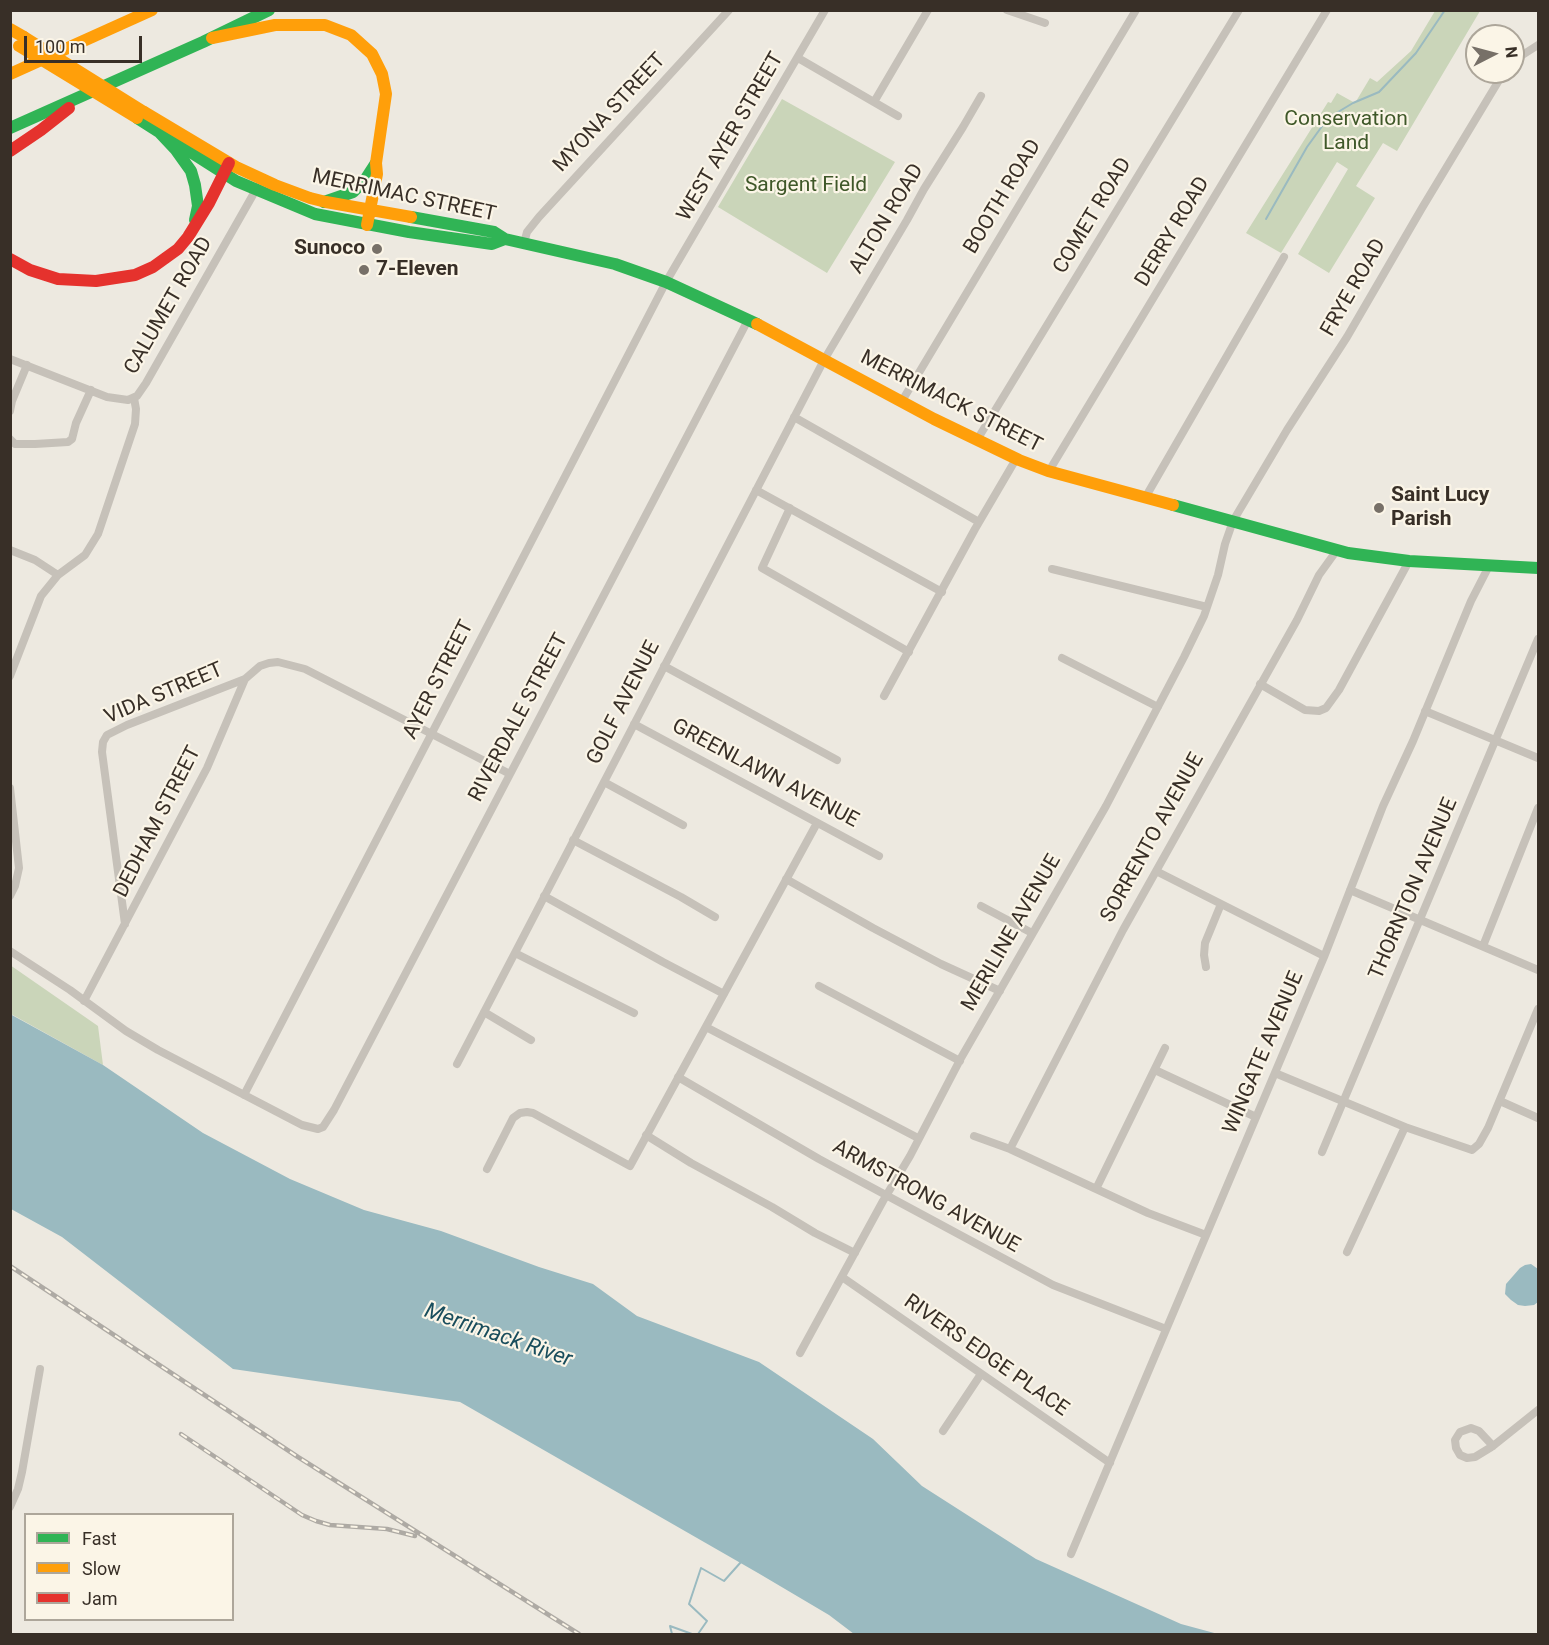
<!DOCTYPE html>
<style>
body{margin:0}
#map{position:relative;width:1549px;height:1645px;overflow:hidden;background:#ede9e0;font-family:Roboto,sans-serif}
canvas{display:block}
.frame{position:absolute;inset:0;border:12px solid #382f27;pointer-events:none}
.legend{position:absolute;left:24px;top:1513px;width:210px;height:108px;box-sizing:border-box;background:#fbf5e7;border:2px solid #ada69a;margin:0;padding:8px 10px;list-style:none;font-size:18px;color:#382f27}
.legend li{display:flex;align-items:center;gap:12px;height:30px}
.legend b{width:30px;border:2px solid #ada69a}
.north{position:absolute;left:1465px;top:24px;width:60px;height:60px;box-sizing:border-box;background:#fbf5e7;border:2px solid #ada69a;border-radius:50%;rotate:84deg;font-size:16px;font-weight:700;line-height:24px;text-align:center;color:#382f27}
.north::after{content:'';display:block;margin:auto;width:21px;height:27px;background:#777068;clip-path:polygon(50% 0,100% 100%,50% 72%,0 100%)}
.scale{position:absolute;left:24px;top:36px;width:118px;height:27px;box-sizing:border-box;border:3px solid #382f27;border-top:0;padding-left:8px;font-size:18px;line-height:21px;white-space:nowrap;color:#382f27;-webkit-text-stroke:4px #fbf5e7;paint-order:stroke}
</style>
<div id="map">
<canvas width="1549" height="1645"></canvas>
<div class="frame"></div>
<ul class="legend">
<li><b style="height:8px;background:#30b455"></b>Fast</li>
<li><b style="height:8px;background:#ff9f0a"></b>Slow</li>
<li><b style="height:8px;background:#e5322d"></b>Jam</li>
</ul>
<div class="north">N</div>
<div class="scale">100 m</div>
</div>
<script>
const ctx = document.querySelector('canvas').getContext('2d');
ctx.lineJoin = 'round';
function fill(path, color) {
  ctx.fillStyle = color;
  ctx.fill(path, 'evenodd');
}
function toPath(rows) {
  const path = new Path2D();
  for (const r of rows) {
    path.moveTo(r[0], r[1]);
    for (let i = 2; i < r.length; i += 2) path.lineTo(r[i], r[i + 1]);
  }
  return path;
}
function strokePath(path, color, width, dash) {
  ctx.strokeStyle = color;
  ctx.lineWidth = width;
  ctx.lineCap = dash ? 'butt' : 'round';
  ctx.setLineDash(dash || []);
  ctx.stroke(path);
}
function write(font, color, halo, rows, align = 'center') {
  ctx.font = font + ' Roboto,sans-serif';
  ctx.lineWidth = 4.5;
  ctx.setLineDash([]);
  ctx.textBaseline = 'middle';
  ctx.strokeStyle = halo;
  ctx.fillStyle = color;
  for (const [text, x, y, turn = 0] of rows) {
    ctx.save();
    ctx.translate(x, y);
    ctx.rotate((+turn || 0) * Math.PI / 180);
    ctx.textAlign = isNaN(turn) ? turn : align;
    if (halo) ctx.strokeText(text, 0, 0);
    ctx.fillText(text, 0, 0);
    ctx.restore();
  }
}
fill(toPath([
 [1435,11,1480,11,1397,151,1383,143,1356,186,1375,198,1329,273,1298,254,1348,169,1337,162,1281,253,1246,233,1328,102,1331,103,1337,93,1355,103,1370,78,1377,82,1411,51],
 [782,99,895,162,827,273,718,207],
 [10,965,98,1026,103,1065,11,1014]
]), '#cad5b9');
fill(toPath([
 [10,1014,103,1065,203,1133,290,1179,364,1210,441,1231,539,1267,593,1284,637,1316,759,1362,873,1439,922,1486,1036,1559,1181,1624,1218,1634,854,1634,829,1615,758,1573,460,1402,233,1369,62,1237,11,1209],
 [1531,1264,1538,1269,1538,1302,1534,1305,1525,1306,1518,1305,1511,1300,1505,1294,1506,1284,1520,1268,1525,1265]
]), '#9abac0');
strokePath(toPath([
 [1266,219,1307,147,1328,118,1353,103,1379,92,1416,53,1445,10],
 [672,1634,670,1626,692,1634],
 [698,1634,707,1621,689,1604,701,1568,724,1581,741,1562]
]), '#9abac0', 2);
strokePath(toPath([
 [1007,10,1045,23],
 [798,58,898,116],
 [1513,61,1538,45],
 [874,102,928,10],
 [524,243,527,232,539,217,729,10],
 [10,359,107,397,128,400,137,396,146,383,258,186],
 [902,401,1136,10],
 [10,411,12,401,27,365],
 [794,417,979,522],
 [10,439,15,444,35,444,68,442,72,439,76,423,91,390],
 [977,440,1239,10],
 [1049,471,1327,10],
 [756,490,942,592],
 [1145,498,1284,257],
 [790,508,762,568,909,652],
 [10,550,35,560,58,575],
 [1052,569,1207,607],
 [1062,658,1158,707],
 [664,666,837,760],
 [10,676,41,596,58,575,85,555,98,534,135,424,136,409,134,398],
 [1260,684,1305,710,1319,711,1326,708,1339,690,1409,561],
 [884,696,975,529,1016,459],
 [1425,711,1538,758],
 [634,724,879,856],
 [604,782,683,825],
 [10,788,19,868,15,886,10,896],
 [573,840,681,897,715,917],
 [1156,871,1324,956],
 [786,879,873,928,941,964,1000,991],
 [1350,890,1538,970],
 [544,896,663,962,724,994],
 [981,906,1032,933],
 [125,924,102,752,103,742,107,735,127,725,245,679],
 [1483,946,1538,808],
 [10,951,70,990,126,1031,158,1050,302,1125,318,1129,323,1127,334,1110,748,320],
 [515,953,634,1013],
 [1206,967,1204,955,1205,943,1221,904],
 [819,986,960,1061],
 [84,1001,207,768,245,679,260,666,269,663,278,662,305,669,510,774],
 [484,1012,531,1040],
 [706,1027,918,1138],
 [457,1064,824,360,907,220,924,189,963,127,981,96],
 [1155,1070,1256,1117],
 [1275,1073,1405,1127,1472,1150,1479,1144,1488,1128,1538,1009],
 [678,1077,819,1159,1053,1285,1166,1329],
 [244,1095,666,282,825,10],
 [1500,1101,1538,1118],
 [646,1135,691,1163,772,1207,815,1233,855,1253],
 [974,1136,1010,1149,1148,1213,1206,1235],
 [1010,1149,1123,930,1297,620,1319,575,1337,550],
 [1322,1152,1538,639],
 [487,1169,513,1118,520,1113,527,1112,533,1113,630,1166,817,823],
 [1096,1189,1165,1048],
 [1347,1252,1405,1127],
 [842,1277,1110,1463],
 [800,1353,883,1201,910,1156,961,1058,1106,806,1184,657,1204,616,1218,575,1225,544,1233,521,1287,430,1347,337,1422,208,1504,72],
 [943,1431,981,1374],
 [1493,1446,1479,1431,1471,1428,1460,1432,1455,1440,1456,1448,1460,1455,1467,1458,1475,1457,1493,1446,1538,1410],
 [10,1507,18,1489,22,1472,40,1369],
 [1071,1554,1324,957,1383,806,1413,741,1471,601,1489,566]
]), '#c6c1b9', 8);
strokePath(toPath([
 [137,118,236,181,315,214,409,232,492,244,505,239],
 [10,128,203,42,269,10],
 [160,133,176,150,191,171,195,185,198,206,195,220],
 [324,202,353,192,365,180,376,163],
 [411,217,494,232,505,239,615,264,666,282,757,324],
 [1173,505,1348,553,1409,561,1538,568]
]), '#30b455', 12);
strokePath(toPath([
 [10,29,24,37],
 [212,38,275,25,325,25,351,35,372,54,382,74,386,94,376,163,377,174,367,225],
 [10,74,152,10],
 [144,112,236,167,275,185,310,198,326,202,411,217],
 [757,324,934,419,1019,460,1048,471,1173,505]
]), '#ff9f0a', 12);
strokePath(toPath([
 [10,151,41,130,69,108],
 [10,259,30,270,58,279,96,281,135,275,153,267,178,249,188,237,209,203,229,163]
]), '#e5322d', 12);
const rail = toPath([
 [10,1266,298,1457,579,1634],
 [181,1434,302,1515,316,1521,330,1525,387,1529,415,1536]
]);
strokePath(rail, '#aeaaa4', 4.5);
strokePath(rail, '#fbf5e7', 2, [7]);
strokePath(toPath([
 [24,37,144,112],
 [19,46,137,118]
]), '#ff9f0a', 12);
for (const [x, y, r, color] of [
 [377,249,6,"#777068"],
 [364,270,6,"#777068"],
 [1379,508,6,"#777068"]
]) {
  const dot = new Path2D();
  dot.arc(x, y, r, 0, 2 * Math.PI);
  ctx.fillStyle = color;
  ctx.fill(dot);
  strokePath(dot, '#fbf5e7', 2);
}
write('21px', '#382f27', '#fbf5e7', [
 ["MYONA STREET",610,113,-47],
 ["WEST AYER STREET",731,137,-60],
 ["MERRIMAC STREET",404,196,12],
 ["BOOTH ROAD",1003,197,-59],
 ["COMET ROAD",1093,216,-59],
 ["ALTON ROAD",887,219,-59],
 ["DERRY ROAD",1173,232,-59],
 ["FRYE ROAD",1354,288,-60],
 ["CALUMET ROAD",169,306,-60],
 ["MERRIMACK STREET",951,402,27],
 ["AYER STREET",439,680,-63],
 ["VIDA STREET",164,694,-23],
 ["GOLF AVENUE",624,703,-63],
 ["RIVERDALE STREET",519,718,-62],
 ["GREENLAWN AVENUE",765,774,28],
 ["DEDHAM STREET",158,822,-63],
 ["SORRENTO AVENUE",1153,838,-61],
 ["THORNTON AVENUE",1414,889,-67],
 ["MERILINE AVENUE",1012,933,-60],
 ["WINGATE AVENUE",1264,1053,-67],
 ["ARMSTRONG AVENUE",926,1197,29],
 ["RIVERS EDGE PLACE",986,1356,35]
]);
write('21px', '#3f5829', '#fbf5e7', [
 ["Conservation",1346,120],
 ["Land",1346,144],
 ["Sargent Field",806,186]
]);
write('bold 21px', '#382f27', '#fbf5e7', [
 ["Sunoco",365,249,"right"],
 ["7-Eleven",376,270],
 ["Saint Lucy",1391,496],
 ["Parish",1391,520]
], 'left');
write('italic 22px', '#194d5c', '#fbf5e7', [
 ["Merrimack River",498,1336,19]
]);
</script>
